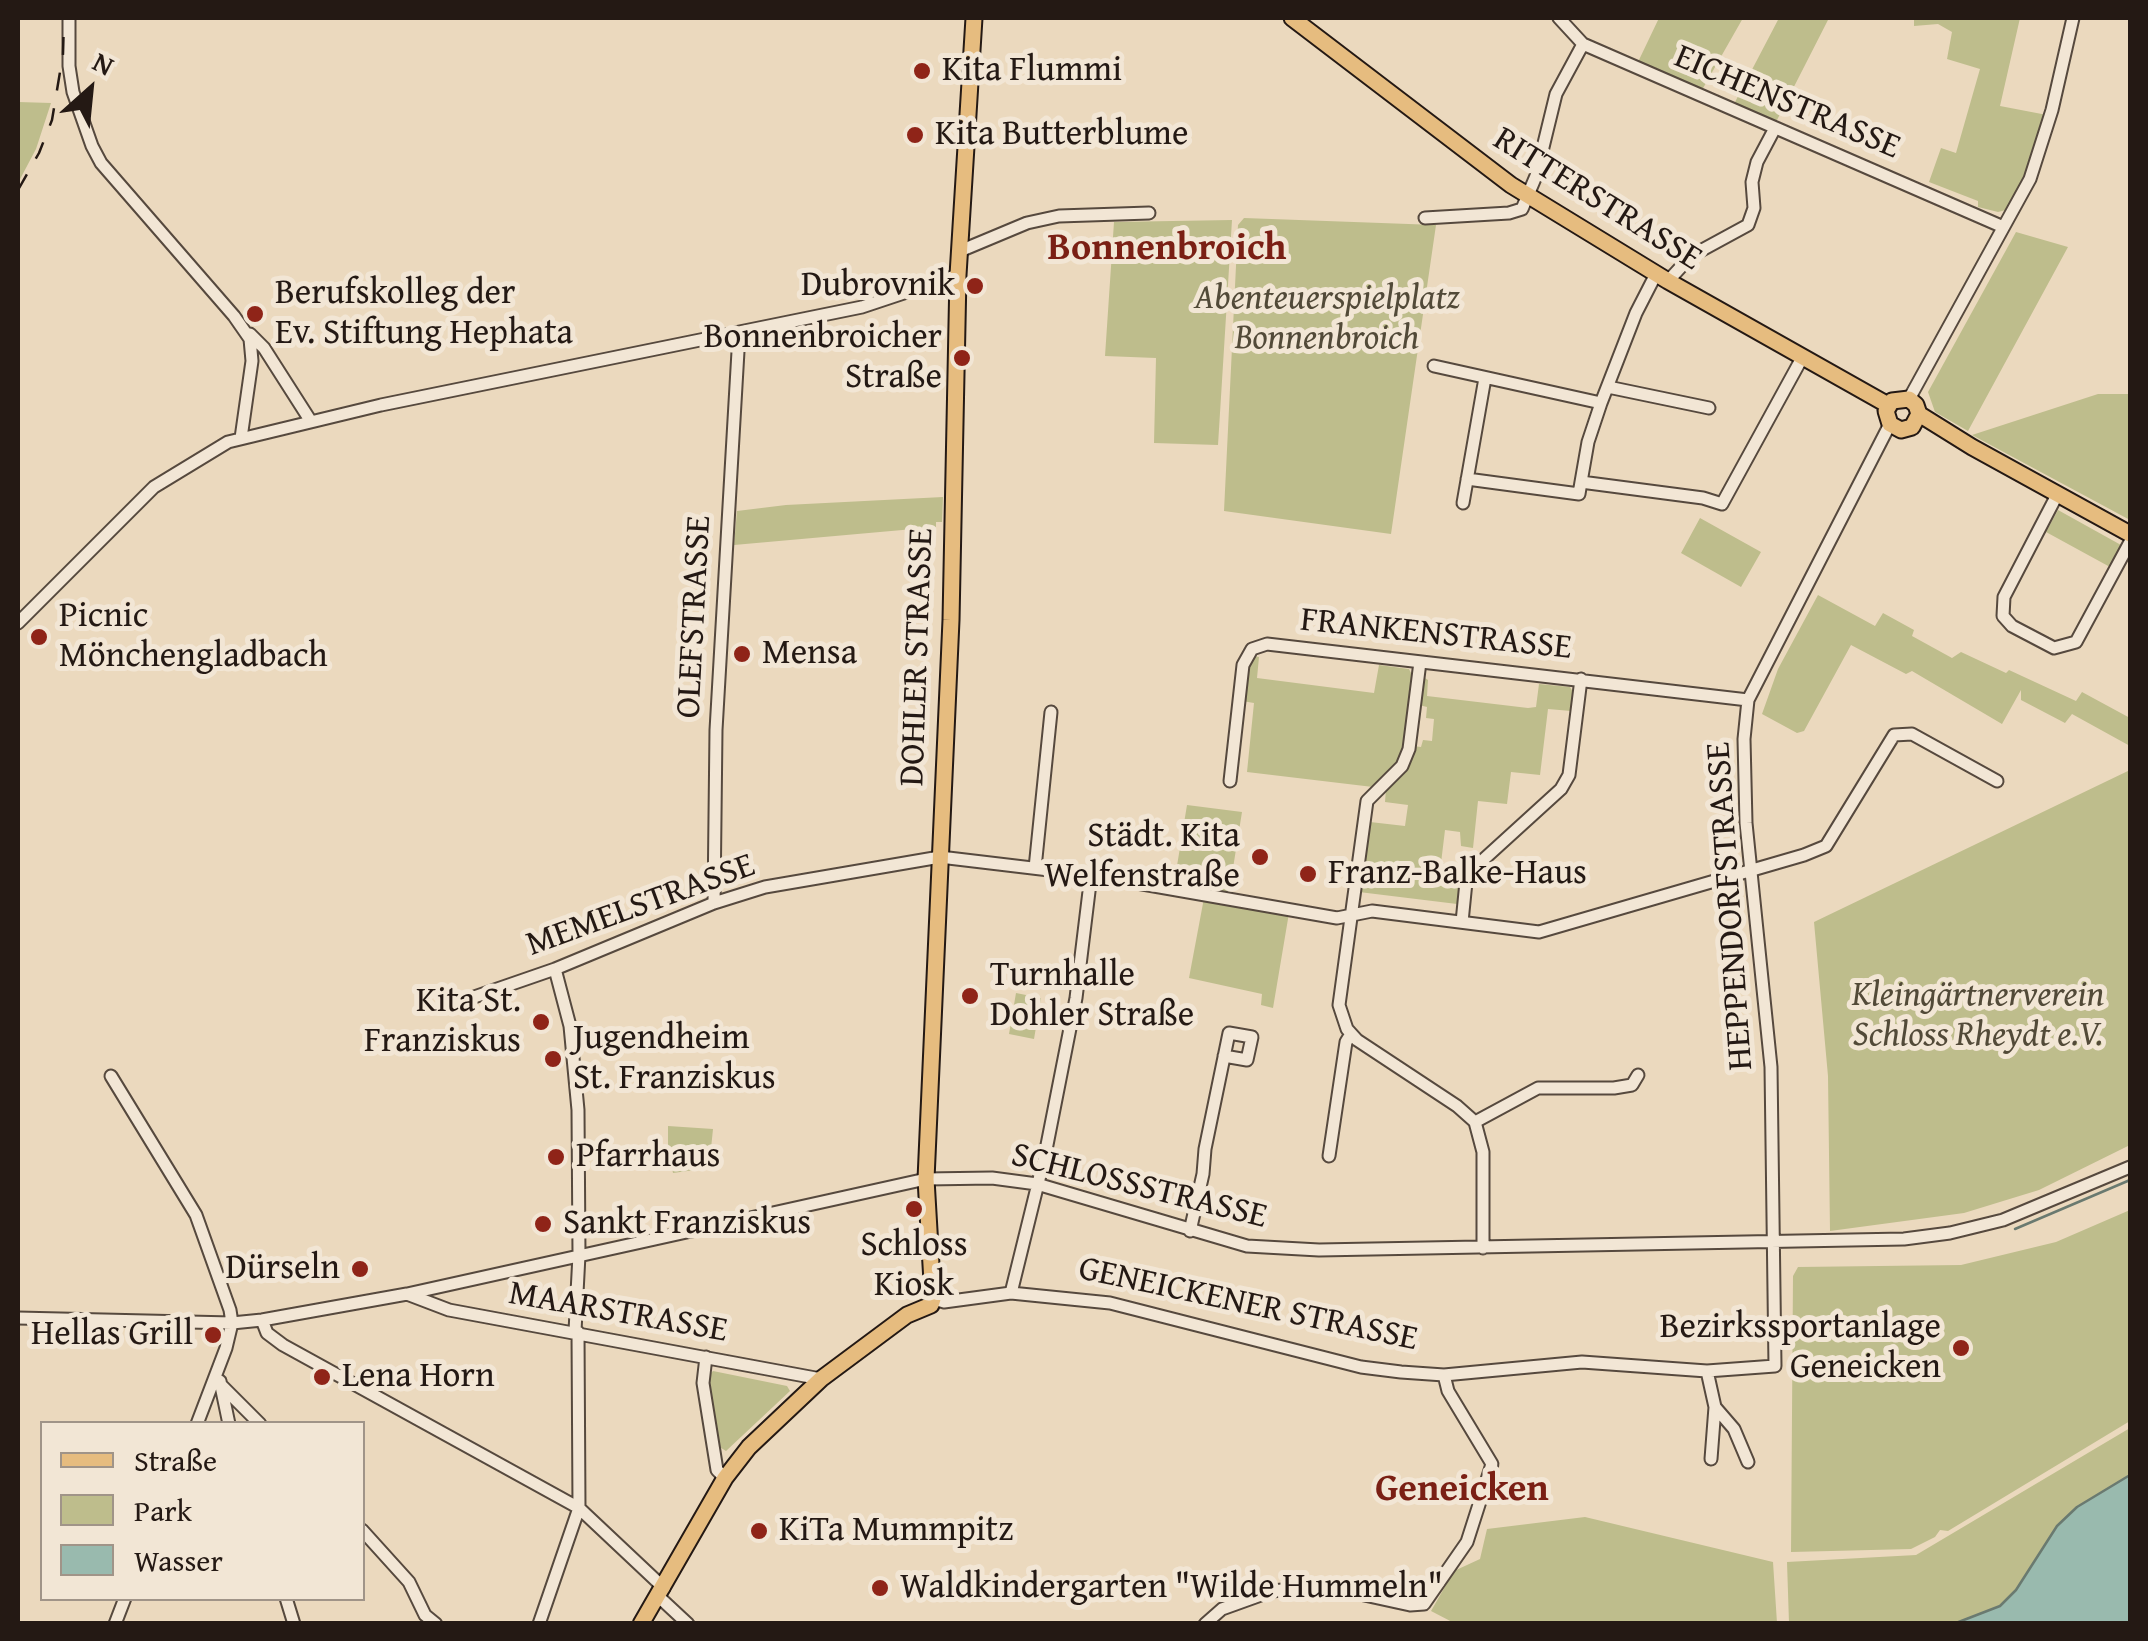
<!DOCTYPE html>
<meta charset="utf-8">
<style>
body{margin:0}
#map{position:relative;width:2148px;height:1641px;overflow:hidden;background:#ebd9be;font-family:"Gentium Book Plus",serif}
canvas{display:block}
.frame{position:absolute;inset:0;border:20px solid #241914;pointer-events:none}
.legend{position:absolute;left:40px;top:1421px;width:325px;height:180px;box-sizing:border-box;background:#f2e6d5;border:2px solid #a09488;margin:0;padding:12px 18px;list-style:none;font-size:30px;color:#241914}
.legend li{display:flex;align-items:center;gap:20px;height:50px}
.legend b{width:50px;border:2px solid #a09488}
.north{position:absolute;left:40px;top:40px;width:100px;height:100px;-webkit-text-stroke:8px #f2e6d5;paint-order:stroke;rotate:27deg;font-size:28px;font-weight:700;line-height:40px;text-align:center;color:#241914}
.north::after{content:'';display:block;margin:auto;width:35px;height:45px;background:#241914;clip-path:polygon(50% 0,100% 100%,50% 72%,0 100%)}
</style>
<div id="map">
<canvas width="2148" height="1641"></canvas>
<div class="frame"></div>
<ul class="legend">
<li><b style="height:12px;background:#e6bc7f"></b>Straße</li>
<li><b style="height:28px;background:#bebd8c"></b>Park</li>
<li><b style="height:28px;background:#99baae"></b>Wasser</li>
</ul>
<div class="north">N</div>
</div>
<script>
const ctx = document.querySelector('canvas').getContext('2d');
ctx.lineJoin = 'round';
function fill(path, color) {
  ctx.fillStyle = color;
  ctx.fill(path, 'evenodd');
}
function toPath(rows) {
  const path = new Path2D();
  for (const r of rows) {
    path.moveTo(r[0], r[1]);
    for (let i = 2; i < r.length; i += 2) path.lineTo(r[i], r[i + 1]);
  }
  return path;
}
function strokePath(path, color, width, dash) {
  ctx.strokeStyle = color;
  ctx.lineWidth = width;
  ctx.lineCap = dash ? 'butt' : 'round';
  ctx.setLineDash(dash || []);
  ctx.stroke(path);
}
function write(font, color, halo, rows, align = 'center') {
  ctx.font = font + ' "Gentium Book Plus",serif';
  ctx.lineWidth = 10;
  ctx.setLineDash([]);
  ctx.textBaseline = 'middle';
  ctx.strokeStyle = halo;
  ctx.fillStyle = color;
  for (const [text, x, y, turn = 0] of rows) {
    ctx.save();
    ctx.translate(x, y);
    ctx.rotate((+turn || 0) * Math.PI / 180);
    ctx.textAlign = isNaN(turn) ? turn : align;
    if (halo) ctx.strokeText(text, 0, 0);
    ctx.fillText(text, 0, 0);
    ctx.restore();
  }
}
fill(toPath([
 [1659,18,1743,18,1702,90,1638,62],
 [1779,18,1829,18,1776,122,1734,104],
 [2020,18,2000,106,2047,115,2031,165,2013,202,2006,210,1998,212,1978,207,1978,201,1929,182,1941,148,1956,153,1980,69,1947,59,1952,32,1938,24,1914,26,1914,20,1904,19],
 [18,102,51,103,36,149,18,183],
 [1244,218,1436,225,1391,534,1224,511,1238,225],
 [1232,220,1218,445,1154,443,1156,358,1105,356,1114,222],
 [2016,232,2068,247,1968,431,1935,412,1928,392],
 [2098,394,2130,394,2130,520,1972,435],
 [943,497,942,522,936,522,936,527,734,545,737,511,786,505],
 [2058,510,2121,545,2110,567,2046,532],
 [1700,518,1761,552,1741,587,1681,553],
 [1818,595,1875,626,1883,613,1914,630,1912,636,1952,658,1961,652,2006,673,2009,670,2076,701,2082,692,2130,718,2130,746,2072,714,2065,723,2021,700,2021,690,2002,724,1912,671,1906,674,1851,645,1804,731,1797,733,1762,714,1778,669],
 [1252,656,1259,657,1257,678,1374,693,1379,665,1409,669,1412,675,1404,745,1395,766,1373,787,1247,772,1254,703,1242,701,1246,668],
 [1422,676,1428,680,1427,696,1528,708,1536,707,1539,684,1570,687,1573,692,1571,711,1548,709,1540,775,1511,772,1507,804,1478,801,1473,848,1461,846,1460,832,1445,830,1441,863,1468,866,1460,880,1457,904,1359,892,1370,822,1405,826,1408,805,1385,802,1386,789,1409,765,1413,746,1421,747,1423,740,1432,741,1434,719,1426,718,1427,707,1419,705],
 [2130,770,2130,1145,2039,1190,1964,1213,1830,1231,1828,1076,1814,922],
 [1187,805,1242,812,1229,893,1174,884],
 [1204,898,1289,913,1273,1008,1261,1005,1262,994,1189,978],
 [1016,993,1041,998,1034,1039,1009,1034],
 [668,1126,713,1129,709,1168,673,1173,668,1148],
 [2130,1210,2130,1421,1948,1531,1940,1530,1935,1537,1911,1549,1791,1552,1793,1276,1798,1267,1961,1265,2056,1242],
 [713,1371,787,1386,790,1391,726,1451,718,1446,709,1375],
 [2130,1428,2130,1475,2077,1507,2016,1590,2000,1606,1956,1623,1789,1623,1787,1562,1916,1555],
 [1585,1517,1773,1562,1777,1623,1456,1624,1431,1611,1454,1571,1480,1559,1487,1529]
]), '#bebd8c');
const water = toPath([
 [2130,1475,2130,1623,1956,1623,2000,1606,2016,1590,2057,1526,2077,1507,2130,1475]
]);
fill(water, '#99baae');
strokePath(water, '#6a7a70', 2.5);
strokePath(toPath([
 [2015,1229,2130,1180]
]), '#6a7a70', 2.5);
const minor = toPath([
 [69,18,69,66,73,92,92,146,101,163,234,316,250,339,252,361,241,438],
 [1559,18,1583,44,2001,226],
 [1425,218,1509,213,1522,209,1536,176,1556,94,1583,44],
 [960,251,1027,223,1059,216,1149,213],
 [1656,274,1636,313,1601,403,1588,442,1581,482,1703,498,1722,504,1802,358],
 [1668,281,1691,256,1748,225,1754,208,1752,182,1757,162,1775,128],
 [250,334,264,348,310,420],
 [1434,366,1601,403],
 [1608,387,1709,408],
 [1909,399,2030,179,2052,110,2073,18],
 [1467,479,1579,494,1581,482],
 [2057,495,2004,597,2003,616,2012,626,2054,648,2076,642,2130,542],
 [1463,503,1485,378],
 [18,623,154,487,228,442,381,405,862,307,958,275],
 [1420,662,1409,749,1402,766,1367,801,1339,1005,1347,1029,1357,1040,1457,1106,1475,1122,1483,1152,1483,1248],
 [1230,781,1243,665,1252,649,1267,644,1748,700],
 [1035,868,1051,712],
 [714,903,716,730,739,334],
 [1462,922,1466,882,1472,870,1561,789,1569,775,1581,679],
 [555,969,570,1026,578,1110,579,1255,575,1331],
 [451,1005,555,969,714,903,765,887,940,857,1091,875,1337,918,1372,911,1539,932,1804,855,1826,846,1894,735,1912,734,1997,781],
 [111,1076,196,1215,230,1310,232,1323,226,1348,197,1424],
 [1475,1122,1538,1088,1614,1088,1632,1085,1638,1075],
 [1329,1156,1346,1042,1351,1034],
 [1190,1231,1203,1174,1205,1149,1229,1033,1252,1037,1247,1060,1224,1056],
 [1011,1293,1045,1155,1076,998,1091,875],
 [407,1294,449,1310,821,1379],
 [933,1299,944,1302,1011,1293,1110,1303,1361,1367,1401,1372,1444,1375,1582,1362,1707,1371,1775,1366,1771,1067,1746,823,1744,739,1748,700,1890,424],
 [18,1318,232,1323,262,1320,407,1294,926,1179,992,1178,1037,1184,1247,1246,1319,1250,1904,1239,1950,1233,2003,1220,2130,1167],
 [262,1320,267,1333,283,1345,579,1508,664,1588],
 [706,1357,703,1383,717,1470,725,1478],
 [1707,1371,1715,1407,1711,1459],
 [220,1381,229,1424],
 [220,1384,260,1424],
 [1715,1407,1734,1429,1748,1462],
 [362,1530,409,1582,425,1615,436,1624],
 [659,1597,688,1624],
 [286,1598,294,1624],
 [115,1624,125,1598],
 [539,1624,579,1508,578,1332],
 [1205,1624,1222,1609,1272,1591,1323,1586,1410,1605,1424,1604,1467,1542,1492,1464,1448,1391,1444,1375]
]);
const major = toPath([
 [1292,18,1511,185,1668,281,1888,405],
 [1919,414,1912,427,1901,430,1890,424,1886,411,1892,401,1909,399,1916,405,1919,414,1972,447,2130,534],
 [641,1624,725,1478,749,1447,821,1379,907,1315,931,1305,933,1299,926,1179,951,620,958,275,974,18]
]);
strokePath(minor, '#56493e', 15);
strokePath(major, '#241914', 19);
strokePath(minor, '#f2e6d5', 11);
strokePath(major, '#e6bc7f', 15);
strokePath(toPath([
 [18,190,39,153,52,120,63,54,64,18]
]), '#241914', 2.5, [18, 18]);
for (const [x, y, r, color] of [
 [922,71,10,"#8f2418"],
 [915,135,10,"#8f2418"],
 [975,286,10,"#8f2418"],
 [255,314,10,"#8f2418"],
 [962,358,10,"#8f2418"],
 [39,637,10,"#8f2418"],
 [742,654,10,"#8f2418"],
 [1260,857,10,"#8f2418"],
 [1308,874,10,"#8f2418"],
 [970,996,10,"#8f2418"],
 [541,1022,10,"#8f2418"],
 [553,1059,10,"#8f2418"],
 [556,1157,10,"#8f2418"],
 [914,1209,10,"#8f2418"],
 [543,1224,10,"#8f2418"],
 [360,1269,10,"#8f2418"],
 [213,1335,10,"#8f2418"],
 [1961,1348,10,"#8f2418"],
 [322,1377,10,"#8f2418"],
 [759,1531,10,"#8f2418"],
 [880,1588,10,"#8f2418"]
]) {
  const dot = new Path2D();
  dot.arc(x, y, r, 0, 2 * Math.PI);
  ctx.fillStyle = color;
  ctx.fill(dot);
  strokePath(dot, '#f2e6d5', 4);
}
write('35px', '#241914', '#f2e6d5', [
 ["Kita Flummi",942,71],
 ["Kita Butterblume",935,135],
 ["Dubrovnik",955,286,"right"],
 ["Berufskolleg der",275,294],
 ["Ev. Stiftung Hephata",275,334],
 ["Bonnenbroicher",942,338,"right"],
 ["Straße",942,378,"right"],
 ["Picnic",59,617],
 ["Mönchengladbach",59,657],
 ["Mensa",762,654],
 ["Städt. Kita",1240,837,"right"],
 ["Welfenstraße",1240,877,"right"],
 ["Franz-Balke-Haus",1328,874],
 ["Turnhalle",990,976],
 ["Dohler Straße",990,1016],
 ["Kita St.",521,1002,"right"],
 ["Franziskus",521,1042,"right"],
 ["Jugendheim",573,1039],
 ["St. Franziskus",573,1079],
 ["Pfarrhaus",576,1157],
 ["Sankt Franziskus",563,1224],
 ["Schloss",914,1246,"center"],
 ["Kiosk",914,1286,"center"],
 ["Dürseln",340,1269,"right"],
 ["Bezirkssportanlage",1941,1328,"right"],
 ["Geneicken",1941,1368,"right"],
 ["Hellas Grill",193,1335,"right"],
 ["Lena Horn",342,1377],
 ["KiTa Mummpitz",779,1531],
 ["Waldkindergarten \"Wilde Hummeln\"",900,1588]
], 'left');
write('35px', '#241914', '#f2e6d5', [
 ["EICHENSTRASSE",1787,103,23],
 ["RITTERSTRASSE",1597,200,32],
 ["OLEFSTRASSE",695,617,-87],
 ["FRANKENSTRASSE",1436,635,6],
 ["DOHLER STRASSE",918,657,-88],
 ["MEMELSTRASSE",641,906,-20],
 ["HEPPENDORFSTRASSE",1731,906,-94],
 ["SCHLOSSSTRASSE",1139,1187,14],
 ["GENEICKENER STRASSE",1248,1305,12],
 ["MAARSTRASSE",618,1313,10]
]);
write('italic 35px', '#524a38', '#f2e6d5', [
 ["Abenteuerspielplatz",1327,299],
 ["Bonnenbroich",1327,339],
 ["Kleingärtnerverein",1978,996],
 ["Schloss Rheydt e.V.",1978,1036]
]);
write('bold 38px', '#7a1f14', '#f2e6d5', [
 ["Bonnenbroich",1167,249],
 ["Geneicken",1462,1490]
]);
</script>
